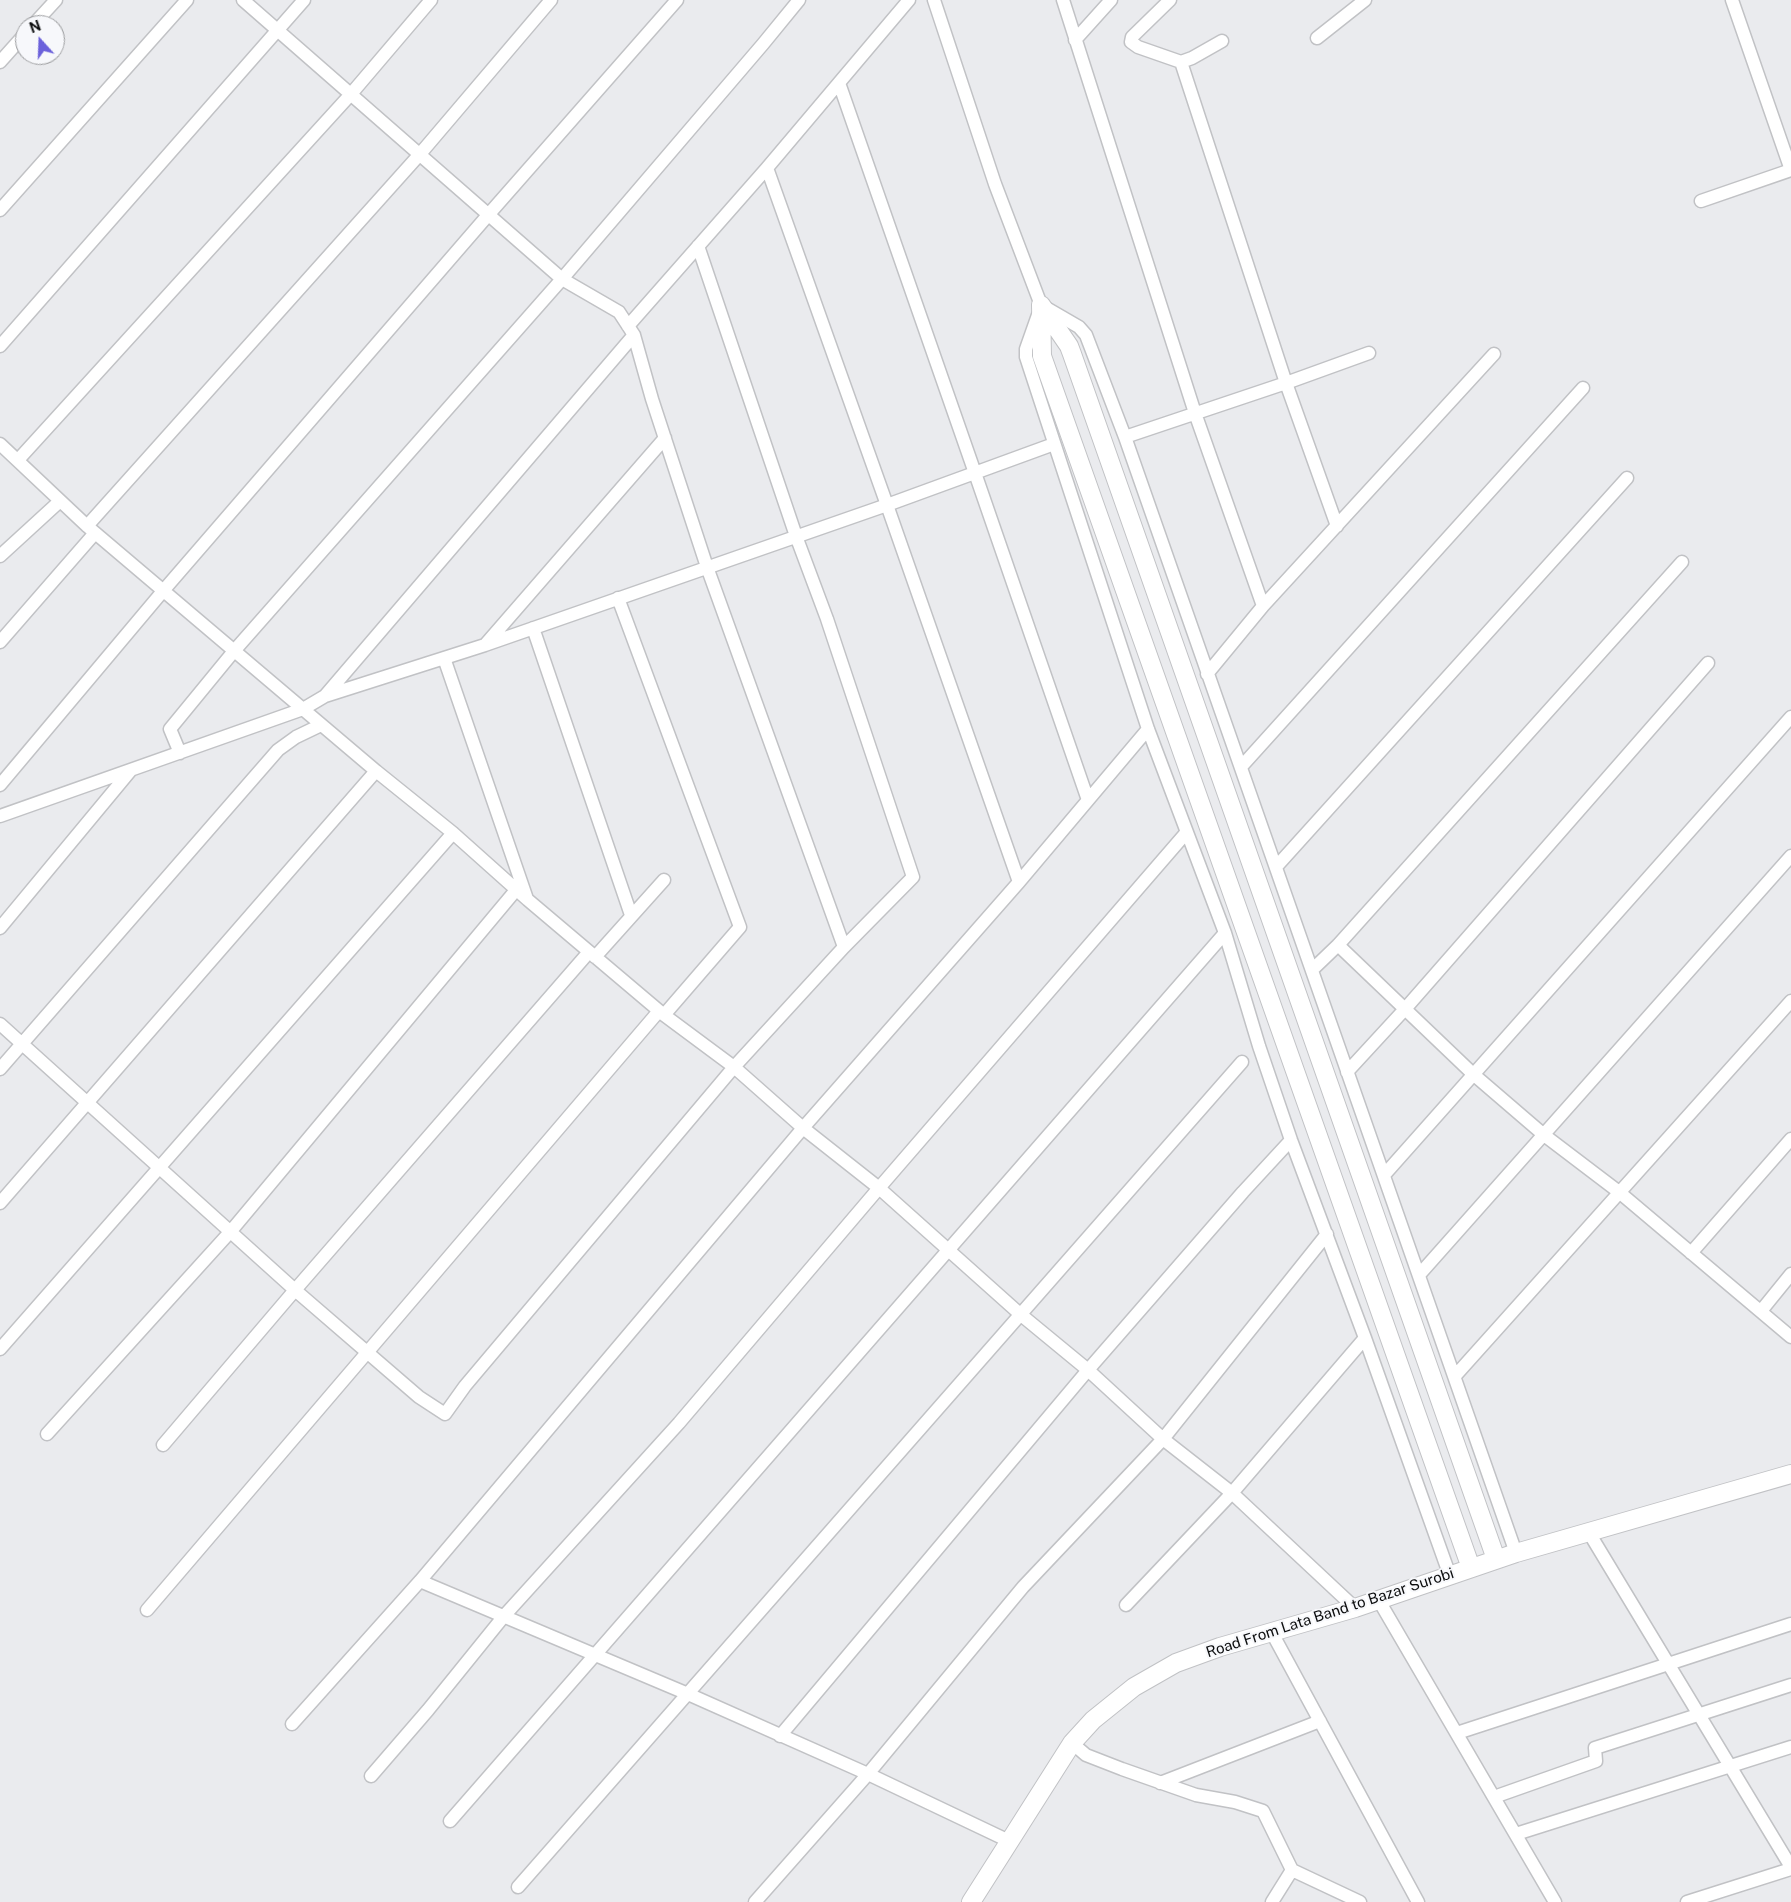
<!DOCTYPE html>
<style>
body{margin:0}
#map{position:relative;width:1791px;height:1902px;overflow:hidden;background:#eaebee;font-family:"Public Sans",sans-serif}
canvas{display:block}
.north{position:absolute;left:15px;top:15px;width:50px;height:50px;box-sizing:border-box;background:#f7f8fb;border:1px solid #999a9c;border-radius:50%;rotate:340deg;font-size:14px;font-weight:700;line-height:20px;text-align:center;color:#0b0c0d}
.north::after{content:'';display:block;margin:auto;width:18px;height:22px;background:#6b61db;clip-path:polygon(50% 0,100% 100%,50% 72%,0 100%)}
</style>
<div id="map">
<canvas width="1791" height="1902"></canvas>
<div class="north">N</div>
</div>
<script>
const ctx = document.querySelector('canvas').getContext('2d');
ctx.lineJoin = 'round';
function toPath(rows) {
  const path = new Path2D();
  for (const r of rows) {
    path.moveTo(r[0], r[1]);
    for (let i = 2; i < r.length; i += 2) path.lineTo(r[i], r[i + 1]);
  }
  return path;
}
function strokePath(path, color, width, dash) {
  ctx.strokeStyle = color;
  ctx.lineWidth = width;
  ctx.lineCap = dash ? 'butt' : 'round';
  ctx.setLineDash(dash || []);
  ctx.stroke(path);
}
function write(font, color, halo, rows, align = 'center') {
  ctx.font = font + ' "Public Sans",sans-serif';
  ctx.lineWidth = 4;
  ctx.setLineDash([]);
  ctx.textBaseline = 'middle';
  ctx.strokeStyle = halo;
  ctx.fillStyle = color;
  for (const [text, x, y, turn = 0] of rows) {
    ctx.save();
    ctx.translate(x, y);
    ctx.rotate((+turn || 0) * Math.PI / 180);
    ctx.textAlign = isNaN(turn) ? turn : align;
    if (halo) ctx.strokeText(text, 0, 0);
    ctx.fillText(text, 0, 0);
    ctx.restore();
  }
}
const street = toPath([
 [243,0,562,279,619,312,634,335,652,399,707,567,844,947],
 [934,0,995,184,1041,305,1079,327,1086,335,1125,437,1516,1553],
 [1063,0,1195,413,1263,606],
 [1170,0,1132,37,1131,42,1138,47,1181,62,1192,58,1222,41],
 [1732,0,1791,170],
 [33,25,56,0],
 [1317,38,1365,0],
 [1075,40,1111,0],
 [0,62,25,34],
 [1181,62,1286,383,1337,526],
 [839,83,975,473,1088,800],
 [767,168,887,505,1019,882],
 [1701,201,1791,170],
 [0,210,187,0],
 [1038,315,1026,349,1026,357,1148,729,1225,933,1259,1046,1291,1140,1365,1338,1450,1576],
 [628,326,767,168,909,0],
 [0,346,304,0],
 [1125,437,1286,383,1369,353],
 [0,444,87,526,376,771,453,833,528,900,664,1015,734,1067,803,1128,879,1188,1020,1314,1088,1370,1163,1439,1232,1493,1355,1608],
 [18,460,351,94,431,0],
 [87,526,420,154,551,0],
 [0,556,60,501],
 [618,598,740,927,664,1015],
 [533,628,631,915],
 [0,642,95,533],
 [485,645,665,438],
 [444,658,527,899],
 [1207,674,1263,606,1494,354],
 [325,696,634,335],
 [180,753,170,729,234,651,562,279,763,44,799,0],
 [1241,767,1583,388],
 [0,785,163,591,489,214,677,0],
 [0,816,303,709,325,696,485,645,887,505,1054,444],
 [1276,867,1627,478],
 [0,928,131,770],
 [1338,945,1473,1074,1544,1135,1619,1192,1791,1337],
 [595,957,664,880],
 [1313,969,1338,945,1682,562],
 [0,1024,295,1290,419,1397,445,1414,465,1386,734,1067,844,947,913,877,827,619,796,536,698,246],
 [0,1069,278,750,296,737,321,725],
 [1347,1072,1405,1009,1708,663],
 [1385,1174,1791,717],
 [0,1203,376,771],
 [1691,1253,1791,1139],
 [1419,1275,1791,856],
 [1761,1311,1791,1274],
 [0,1349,453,833],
 [1455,1376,1791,1001],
 [47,1434,231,1231,516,890],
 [163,1445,295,1290,589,952],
 [1588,1531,1791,1867],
 [420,1581,688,1694,868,1774,1009,1841],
 [1378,1599,1555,1902],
 [1126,1605,1232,1493,1365,1338],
 [147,1610,659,1011],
 [1271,1631,1418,1902],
 [292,1724,420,1581,803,1128,1019,882,1148,729],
 [1457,1733,1791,1624],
 [780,1736,1088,1370,1243,1192,1291,1140],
 [1072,1743,1086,1755,1122,1769,1196,1795,1235,1802,1263,1811,1292,1870,1360,1902],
 [371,1776,428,1710,504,1616,679,1423,879,1188,1186,833],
 [1160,1783,1320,1721],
 [1494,1797,1596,1761,1595,1748,1791,1685],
 [450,1821,1225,933],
 [1516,1834,1791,1747],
 [518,1887,1242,1062],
 [755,1902,868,1774,1023,1587,1163,1439,1327,1234],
 [1272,1902,1292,1870],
 [1687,1902,1791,1869]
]);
const secondary = toPath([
 [1041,305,1042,356,1471,1568],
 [1041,305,1069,346,1072,354,1496,1559],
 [971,1902,1072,1743,1093,1720,1134,1687,1176,1663,1220,1647,1355,1608,1516,1553,1791,1474]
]);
strokePath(street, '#c1c2c5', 15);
strokePath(secondary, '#c1c2c5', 20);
strokePath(street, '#fff', 12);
strokePath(secondary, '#fff', 18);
write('15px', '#0b0c0d', '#f7f8fb', [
 ["Road From Lata Band to Bazar Surobi",1330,1613,-18]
]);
</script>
